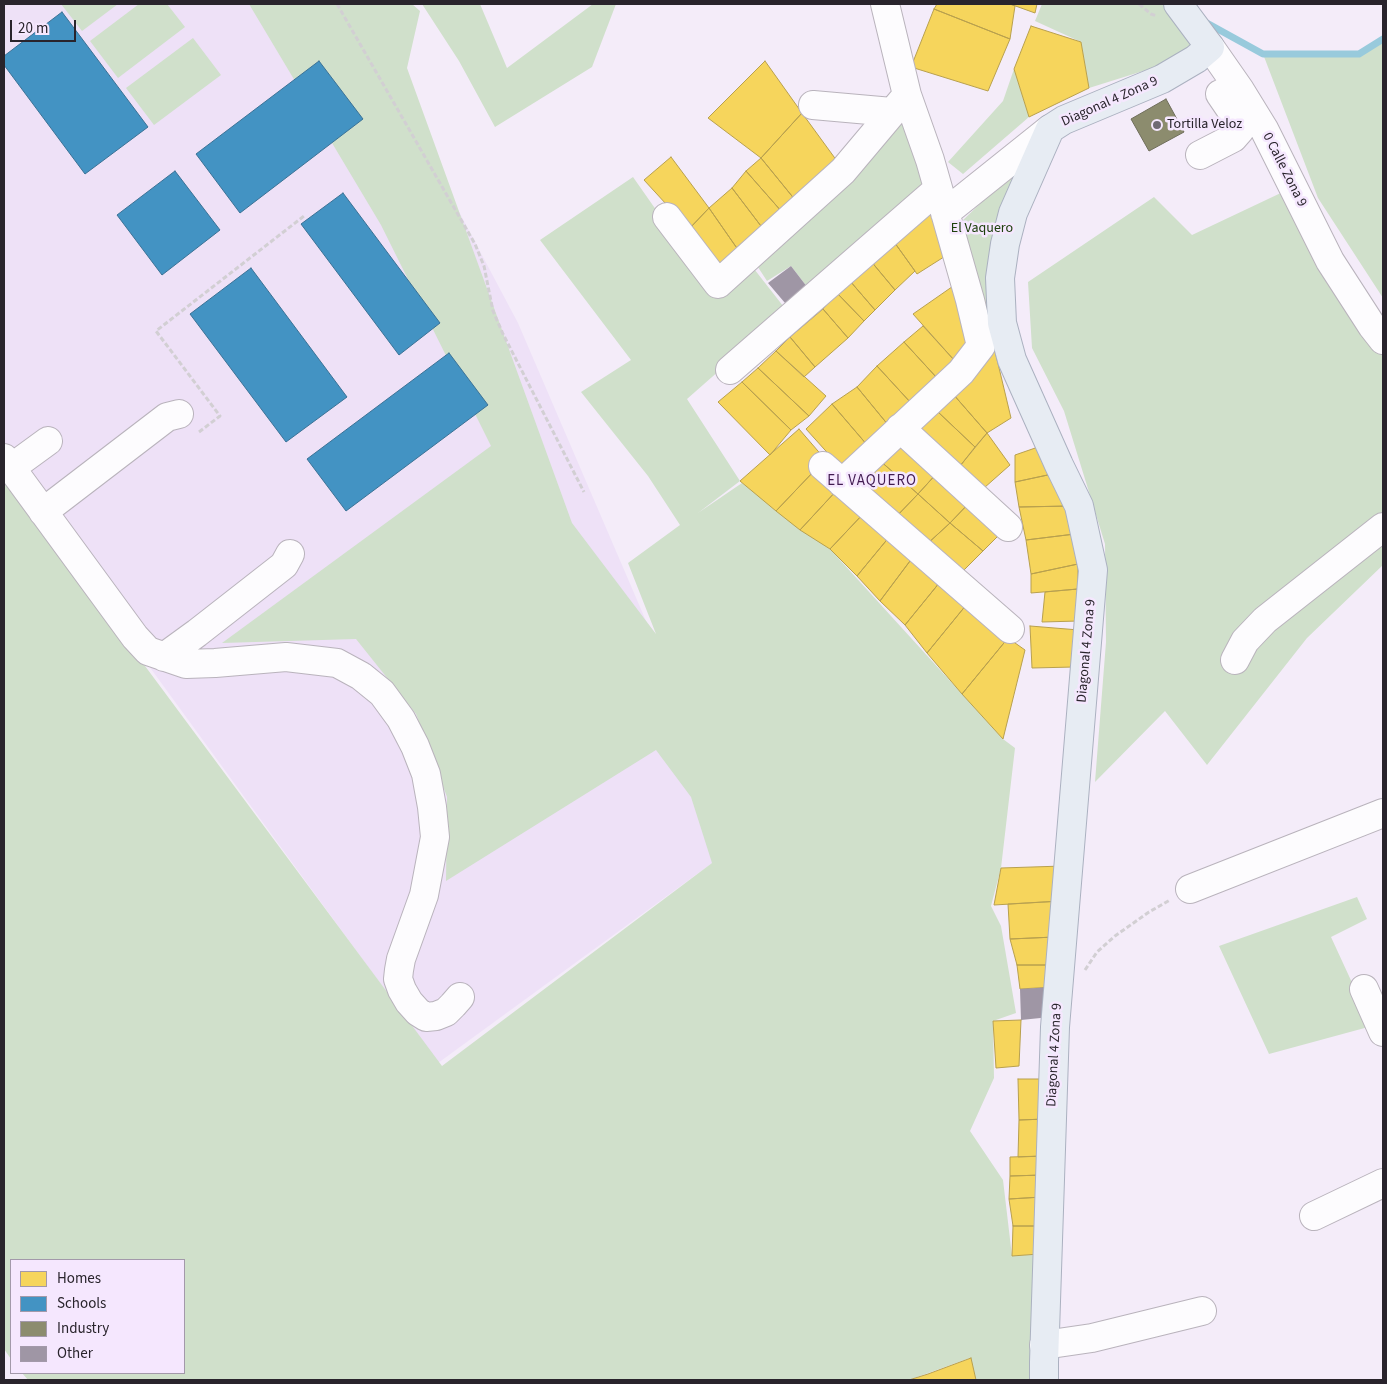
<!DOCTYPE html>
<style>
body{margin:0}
#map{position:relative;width:1387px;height:1384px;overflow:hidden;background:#f4ecf9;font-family:"Source Sans 3",sans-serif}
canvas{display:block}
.frame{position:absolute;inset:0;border:5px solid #29242c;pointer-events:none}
.legend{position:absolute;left:10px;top:1259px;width:175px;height:115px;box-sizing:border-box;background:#f5e7fe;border:1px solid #a399aa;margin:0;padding:6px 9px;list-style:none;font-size:15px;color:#29242c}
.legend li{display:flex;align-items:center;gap:10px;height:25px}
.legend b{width:25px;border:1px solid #a399aa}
.scale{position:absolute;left:10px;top:20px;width:66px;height:22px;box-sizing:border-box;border:2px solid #29242c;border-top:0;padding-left:6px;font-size:15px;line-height:18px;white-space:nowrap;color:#29242c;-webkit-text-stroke:4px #f5e7fe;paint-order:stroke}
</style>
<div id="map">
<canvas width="1387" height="1384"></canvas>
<div class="frame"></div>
<ul class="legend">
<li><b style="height:14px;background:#f6d55c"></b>Homes</li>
<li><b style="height:14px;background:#4393c3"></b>Schools</li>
<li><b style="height:14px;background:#8c8c6e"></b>Industry</li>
<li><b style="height:14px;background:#9f96a5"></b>Other</li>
</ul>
<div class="scale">20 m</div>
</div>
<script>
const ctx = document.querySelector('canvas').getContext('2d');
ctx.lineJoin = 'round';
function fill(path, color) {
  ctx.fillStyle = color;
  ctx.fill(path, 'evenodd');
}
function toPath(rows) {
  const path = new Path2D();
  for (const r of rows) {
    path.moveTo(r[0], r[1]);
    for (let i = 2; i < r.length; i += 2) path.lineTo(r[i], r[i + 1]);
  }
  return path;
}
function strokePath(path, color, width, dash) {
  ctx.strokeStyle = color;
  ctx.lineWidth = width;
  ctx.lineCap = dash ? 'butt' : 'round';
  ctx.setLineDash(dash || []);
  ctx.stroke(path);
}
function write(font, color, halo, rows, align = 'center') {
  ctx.font = font + ' "Source Sans 3",sans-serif';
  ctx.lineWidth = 5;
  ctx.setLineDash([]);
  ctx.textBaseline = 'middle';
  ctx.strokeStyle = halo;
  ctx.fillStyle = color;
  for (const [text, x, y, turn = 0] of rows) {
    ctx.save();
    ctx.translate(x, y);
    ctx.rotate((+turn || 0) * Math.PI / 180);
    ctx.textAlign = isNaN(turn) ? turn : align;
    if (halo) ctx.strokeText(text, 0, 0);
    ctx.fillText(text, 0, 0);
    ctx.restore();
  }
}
fill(toPath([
 [4,4,349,4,518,323,741,842,438,1063,4,467]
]), '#eee1f7');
fill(toPath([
 [61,4,118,4,82,31],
 [139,4,167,4,185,27,118,78,90,41],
 [249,4,412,4,420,11,407,68,572,523,656,634,628,563,680,525,648,476,581,392,631,360,540,240,633,177,715,294,751,265,787,311,687,399,740,481,698,513,742,483,830,549,1003,739,1015,748,1001,868,991,906,1001,926,1016,1013,993,1021,994,1078,970,1131,1003,1180,1012,1256,1039,1254,1035,1380,976,1380,970,1358,909,1380,28,1380,22,1373,184,1373,184,1260,11,1260,11,1359,4,1349,4,476,442,1066,712,863,691,797,656,750,446,881,447,797,416,714,356,639,222,643,491,446,381,225],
 [422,4,480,4,507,68,593,4,616,4,592,67,495,127,459,61],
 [1042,4,1165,4,1198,45,1156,67,1089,88,1081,42,1035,21],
 [193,38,221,75,154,125,126,88],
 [1383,39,1383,298,1318,198,1263,54,1359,54],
 [1014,69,1029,117,963,174,948,162,1003,101],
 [904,106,931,187,811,292,791,266,767,281,754,261],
 [1014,171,1018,182,995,317,979,326,961,222],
 [1285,191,1383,350,1383,565,1307,638,1207,765,1165,711,1095,782,1106,642,1105,544,1064,411,1032,348,1028,282,1154,197,1192,235],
 [1357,897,1367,919,1331,937,1372,1026,1269,1054,1219,946]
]), '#d0e0cb');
const homes = toPath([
 [937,4,1010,4,1015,6,1010,39,934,9,937,4],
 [1010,4,1037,4,1035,13,1010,4],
 [934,9,1010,39,988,91,911,67,934,9],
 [1031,26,1081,42,1089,88,1029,117,1014,69,1031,26],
 [765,61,802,113,761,158,708,118,765,61],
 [802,113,837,161,796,201,761,158,802,113],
 [671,157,709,208,689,229,644,180,671,157],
 [761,158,796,201,782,212,746,171,761,158],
 [746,171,782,212,764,230,732,188,746,171],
 [732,188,764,230,741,254,709,208,732,188],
 [931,205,947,255,917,274,892,239,931,205],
 [709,208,741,254,720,274,689,229,709,208],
 [892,239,915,271,895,290,870,260,892,239],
 [870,260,895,290,875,310,850,281,870,260],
 [850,281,875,310,864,321,836,292,850,281],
 [959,282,973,345,954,360,913,314,959,282],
 [836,292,864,321,848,338,823,309,836,292],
 [823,309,848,338,815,367,790,337,823,309],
 [923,326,954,360,937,378,904,342,923,326],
 [790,337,815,367,804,377,776,351,790,337],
 [904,342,937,378,911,403,877,366,904,342],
 [776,351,826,396,809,416,758,368,776,351],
 [995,351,1011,418,987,433,953,394,995,351],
 [877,366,911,403,889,426,857,387,877,366],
 [758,368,809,416,791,430,742,382,758,368],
 [742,382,791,430,770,455,718,402,742,382],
 [857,387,889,426,868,446,832,404,857,387],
 [953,394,987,433,975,447,937,411,953,394],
 [832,404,868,446,843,470,806,429,832,404],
 [937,411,975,447,960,466,918,427,937,411],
 [799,429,824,458,815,470,776,511,740,481,799,429],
 [987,433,1010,465,984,488,960,466,987,433],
 [902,437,938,472,918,494,878,459,902,437],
 [1044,445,1057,473,1015,482,1015,455,1044,445],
 [878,459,918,494,894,519,857,484,878,459],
 [815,470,837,490,800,530,776,511,815,470],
 [938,472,971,501,950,523,918,494,938,472],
 [1057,473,1070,506,1019,507,1015,482,1057,473],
 [837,490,864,513,830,549,800,530,837,490],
 [918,494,950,523,926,545,894,519,918,494],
 [971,501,1002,532,983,551,950,523,971,501],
 [1070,506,1075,534,1026,540,1019,507,1070,506],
 [864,513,890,536,857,576,830,549,864,513],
 [950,523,983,551,958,576,926,545,950,523],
 [1075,534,1078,564,1031,574,1026,540,1075,534],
 [890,536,913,557,880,601,857,576,890,536],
 [913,557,940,582,905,625,880,601,913,557],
 [1078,564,1078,589,1031,593,1031,574,1078,564],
 [940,582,967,604,927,653,905,625,940,582],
 [1078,589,1079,621,1042,622,1045,592,1078,589],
 [967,604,1008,638,962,694,927,653,967,604],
 [1030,626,1079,630,1074,667,1032,668,1030,626],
 [1008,638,1025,650,1003,739,962,694,1008,638],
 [1063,866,1061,901,994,905,1001,868,1063,866],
 [1061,901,1055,937,1010,939,1008,904,1061,901],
 [1055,937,1056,965,1017,965,1010,939,1055,937],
 [1017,965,1056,965,1053,987,1020,989,1017,965],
 [1021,1020,1019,1066,996,1068,993,1021,1021,1020],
 [1018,1079,1047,1079,1046,1119,1019,1120,1018,1079],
 [1046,1119,1044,1156,1018,1157,1019,1120,1046,1119],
 [1044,1156,1043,1175,1010,1176,1010,1157,1044,1156],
 [1043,1175,1042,1197,1009,1199,1010,1176,1043,1175],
 [1042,1197,1042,1226,1013,1226,1009,1199,1042,1197],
 [1013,1226,1042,1226,1039,1254,1012,1256,1013,1226],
 [971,1358,976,1380,909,1380,928,1374,971,1358]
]);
fill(homes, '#f6d55c');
strokePath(homes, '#b8a04e', 1);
const schools = toPath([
 [62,12,148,127,85,174,4,65,4,56,62,12],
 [319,61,363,119,240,213,196,154,319,61],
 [175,171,220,230,162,275,117,215,175,171],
 [343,193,440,323,399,355,301,224,343,193],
 [251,268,347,397,286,442,190,314,251,268],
 [449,353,488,405,346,511,307,459,449,353]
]);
fill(schools, '#4393c3');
strokePath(schools, '#3b7296', 1);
const industry = toPath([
 [1166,99,1184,132,1149,151,1131,119,1166,99]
]);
fill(industry, '#8c8c6e');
strokePath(industry, '#6e6d5a', 1);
strokePath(toPath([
 [1205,22,1263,54,1359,54,1383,39]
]), '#98cadc', 7);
fill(toPath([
 [791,266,811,292,791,310,768,283],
 [1053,987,1050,1017,1021,1020,1020,989]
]), '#9f96a5');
const minor = toPath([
 [1210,47,1240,90,1264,129,1330,261,1372,326,1383,340],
 [813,105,892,112],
 [1200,155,1233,138,1240,130,1240,125,1237,119,1220,94],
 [945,213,1050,129],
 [667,217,718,284,843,171,907,95],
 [730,370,938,189],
 [900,428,1008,527],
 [4,458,135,637,148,651,186,664,215,663,286,657,337,663,361,676,382,693,401,719,415,746,426,774,432,807,435,837,424,895,401,959,399,970,398,979,402,990,409,1002,418,1012,426,1017,436,1016,446,1012,453,1005,460,997],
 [823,466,1010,629],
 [11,468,48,441],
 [842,483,961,372,981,346,970,300,930,160,907,95,885,4],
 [43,512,167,417,179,414],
 [164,657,197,633,284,565,290,554],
 [1235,660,1245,641,1265,620,1383,527],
 [1190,889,1383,813],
 [1364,989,1383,1032],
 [1314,1216,1383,1183],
 [1044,1345,1092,1338,1202,1311]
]);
const major = toPath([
 [1044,1380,1044,1362,1055,1027,1093,570,1079,506,1059,465,1012,360,1002,323,1000,278,1005,244,1013,213,1050,129,1064,120,1162,79,1196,59,1210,47,1178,4]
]);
strokePath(minor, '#b9b3bc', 30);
strokePath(major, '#abb1c0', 30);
strokePath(toPath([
 [337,4,475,244,484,266,493,311,503,334,584,492],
 [1139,4,1151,14,1157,16],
 [199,432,220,416,156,331,304,216],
 [1085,970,1097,952,1115,936,1149,912,1170,900]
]), '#d2cfd3', 3, [5, 2.5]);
strokePath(minor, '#fdfcfe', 28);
strokePath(major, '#e7ecf3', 28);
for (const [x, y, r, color] of [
 [1157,125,5,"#706a74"]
]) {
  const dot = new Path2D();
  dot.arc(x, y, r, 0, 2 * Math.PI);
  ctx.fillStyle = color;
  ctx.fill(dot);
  strokePath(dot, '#f5e7fe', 2);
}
write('14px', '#29242c', '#f5e7fe', [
 ["Diagonal 4 Zona 9",1110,102,-24],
 ["0 Calle Zona 9",1284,170,63],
 ["Diagonal 4 Zona 9",1087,651,-85],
 ["Diagonal 4 Zona 9",1055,1055,-87]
]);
write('14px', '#29242c', '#f5e7fe', [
 ["Tortilla Veloz",1167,125]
], 'left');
write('14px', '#1d400c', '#f5e7fe', [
 ["El Vaquero",982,229]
]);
ctx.letterSpacing = '1px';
write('15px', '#421c52', '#f5e7fe', [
 ["EL VAQUERO",872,482]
]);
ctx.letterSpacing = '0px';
</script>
